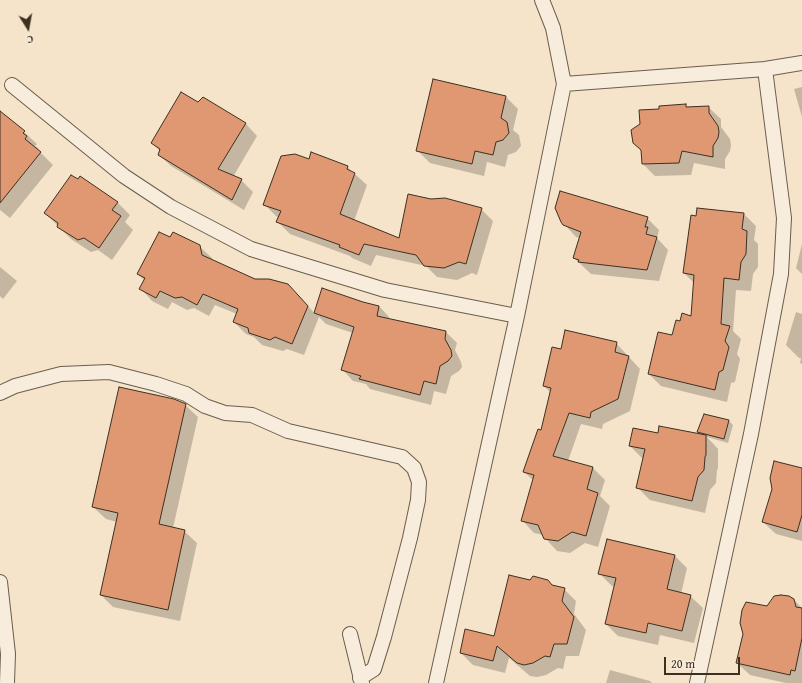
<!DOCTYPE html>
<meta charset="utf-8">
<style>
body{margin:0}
#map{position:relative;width:802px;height:683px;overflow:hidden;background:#f5e4c9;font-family:"Gentium Book Plus",serif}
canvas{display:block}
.north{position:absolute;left:8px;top:8px;width:40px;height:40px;-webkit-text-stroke:3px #f8eddc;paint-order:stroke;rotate:169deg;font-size:11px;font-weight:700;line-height:16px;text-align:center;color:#3c3022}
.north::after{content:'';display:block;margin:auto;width:14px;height:18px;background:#3c3022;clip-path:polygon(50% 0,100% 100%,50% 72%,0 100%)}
.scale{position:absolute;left:664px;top:657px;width:76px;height:18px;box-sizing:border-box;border:2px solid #3c3022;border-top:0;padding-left:5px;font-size:12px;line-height:14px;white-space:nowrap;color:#3c3022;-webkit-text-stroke:3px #f8eddc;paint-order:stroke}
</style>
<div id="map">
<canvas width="802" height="683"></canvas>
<div class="north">С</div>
<div class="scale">20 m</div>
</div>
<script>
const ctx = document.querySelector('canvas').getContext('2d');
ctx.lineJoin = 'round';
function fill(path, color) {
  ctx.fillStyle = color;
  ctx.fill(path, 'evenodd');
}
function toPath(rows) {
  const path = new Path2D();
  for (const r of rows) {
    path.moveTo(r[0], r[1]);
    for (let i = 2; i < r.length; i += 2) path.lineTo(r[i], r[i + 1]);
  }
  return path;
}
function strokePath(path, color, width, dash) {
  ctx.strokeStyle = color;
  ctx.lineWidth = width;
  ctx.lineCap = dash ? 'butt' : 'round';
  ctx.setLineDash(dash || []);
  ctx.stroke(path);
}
fill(toPath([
 [802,87,802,117,794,89],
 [506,97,518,109,513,130,519,135,521,146,516,152,508,155,505,167,487,162,484,176,430,163,418,151],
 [203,99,246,124,257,136,233,177,241,180,253,192,244,210,171,166,159,155,160,151,152,143],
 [685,106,688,108,708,107,721,119,721,127,730,139,731,145,730,151,725,159,725,169,694,163,691,175,655,176,643,164,660,110],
 [0,121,24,132,37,144,35,146,39,149,38,150,53,165,10,218,0,210],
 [309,160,347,167,367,185,354,221,400,239,481,209,493,221,477,275,472,273,457,280,437,277,426,266,376,255,371,266,352,258,350,256,290,234,278,222,279,218,276,216,264,204],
 [117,202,130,215,125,222,133,230,112,260,98,250,91,252,71,239,45,213],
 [744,214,756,226,754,240,758,244,758,267,753,274,751,291,736,290,733,331,741,339,737,354,740,359,735,382,731,383,727,402,661,386,649,374,681,322,691,317,694,283,684,273],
 [647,218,659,230,657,238,668,250,659,281,591,274,574,258,580,238,576,237,564,224],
 [171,238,199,246,212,258,212,260,255,280,300,297,315,314,323,290,362,303,379,306,389,317,389,320,446,332,457,343,455,350,461,362,462,367,459,371,451,376,446,394,434,391,431,405,370,389,366,384,353,381,343,370,353,333,326,324,319,317,304,355,287,349,283,351,262,345,254,337,246,334,234,322,237,314,215,305,209,316,194,308,187,310,172,302,168,309,152,301,141,289,145,281,138,274],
 [802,244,802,274,796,268],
 [0,267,17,281,3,299,0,296],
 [796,312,802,314,802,364,800,363,801,358,799,358,786,345],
 [616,343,640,369,630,411,603,424,602,429,581,424,568,461,593,468,605,480,600,496,610,506,598,547,585,543,570,553,557,551,545,538,543,535,534,533,522,520,534,481,524,472,541,431,551,393,544,386,562,351],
 [185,405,198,417,173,528,184,531,197,543,180,621,113,607,101,595,117,522,106,519,93,507],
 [705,415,729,421,733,425,728,443,707,437,718,449,718,468,717,470,716,483,710,490,705,513,650,500,637,487,644,459,642,458,630,446,659,434,702,435,698,432],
 [802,468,802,541,776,534,763,522],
 [608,540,675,556,687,568,681,594,690,596,703,608,694,643,660,635,658,645,618,636,606,624,615,587,612,586,600,574],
 [548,580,554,587,564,589,576,601,574,614,586,630,579,656,566,656,563,669,558,668,546,675,537,677,530,676,509,658,505,673,473,665,461,653,495,637,530,581],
 [794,600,802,608,802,683,786,683,750,675,737,663,768,607],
 [610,670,650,681,652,683,606,683]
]), '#0003');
const building = toPath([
 [433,79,506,96,501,118,507,122,509,133,503,140,496,142,493,155,475,151,472,164,416,151,433,79],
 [181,92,198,102,203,97,246,123,218,169,242,179,232,200,158,155,160,149,151,143,181,92],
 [686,104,686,107,709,106,709,113,718,126,719,132,718,138,713,146,713,157,682,151,679,163,642,164,641,150,633,143,631,130,640,124,639,110,659,109,659,106,686,104],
 [0,111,25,131,23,133,27,136,25,139,41,152,0,203,0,111],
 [311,152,348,166,347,169,355,173,340,214,399,238,408,194,431,199,445,198,482,208,466,264,459,262,444,268,424,266,416,255,364,244,359,255,339,247,340,245,276,222,281,211,263,205,281,156,295,154,309,159,311,152],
 [71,175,78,179,80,176,118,202,112,210,121,216,99,248,84,238,78,240,57,227,58,223,44,213,71,175],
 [560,191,648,217,645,227,648,227,646,234,657,237,647,270,578,262,579,260,573,258,581,232,563,225,561,222,555,208,560,191],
 [697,208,744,213,742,229,747,231,746,254,741,262,739,280,724,278,721,324,730,326,725,341,729,347,723,370,719,372,715,390,648,374,658,332,672,335,676,320,680,321,682,313,691,316,694,275,683,273,691,215,696,216,697,208],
 [159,232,170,237,173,232,200,245,202,255,255,279,269,279,288,284,308,306,292,344,275,337,270,340,249,333,248,328,233,322,238,309,203,294,197,305,182,297,175,298,160,291,156,298,139,289,145,278,137,274,159,232],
 [322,288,363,302,379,306,377,316,446,331,445,339,451,350,452,356,448,361,440,366,436,384,424,381,420,395,359,379,361,376,341,370,354,327,314,313,322,288],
 [565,330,617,342,615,352,629,356,618,399,591,412,590,418,569,413,553,456,593,467,587,489,598,493,586,536,572,532,558,541,544,539,538,525,521,521,534,475,523,472,538,429,541,430,551,388,543,386,552,347,561,349,565,330],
 [119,387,174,399,186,404,159,524,185,530,168,610,100,595,118,513,92,507,119,387],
 [704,414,729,420,724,439,697,432,704,414],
 [659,426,706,435,706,455,705,457,704,470,698,477,692,501,636,488,645,449,629,446,633,428,658,433,659,426],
 [774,461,802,468,802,515,797,532,762,522,772,489,770,478,774,461],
 [607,539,675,555,667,589,691,595,682,631,648,623,646,633,605,624,616,578,598,574,607,539],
 [509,575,530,580,533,576,548,580,552,585,565,588,562,601,574,617,567,644,554,644,550,657,545,656,533,663,524,665,517,663,497,646,493,661,460,653,465,629,494,636,509,575],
 [781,595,789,596,794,599,796,607,802,608,802,638,795,671,791,670,790,675,736,663,743,634,740,623,742,610,746,602,767,606,774,596,781,595]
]);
fill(building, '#df9871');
strokePath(building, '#3c3022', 1);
const lane = toPath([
 [564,84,765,69,802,63],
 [12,85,124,176,171,207,251,249,385,290,517,316],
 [0,393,15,386,61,374,109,372,156,384,186,394,205,406,225,413,252,415,288,431,402,457,414,468,419,482,418,500,410,538,384,637,374,669,360,678],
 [0,582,8,654,7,683],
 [350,634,362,683],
 [436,683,517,316,564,84,553,28,542,0],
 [697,683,751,434,781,274,784,218,765,69]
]);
strokePath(lane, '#6a5d4c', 16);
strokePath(lane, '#f8eddc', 14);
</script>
